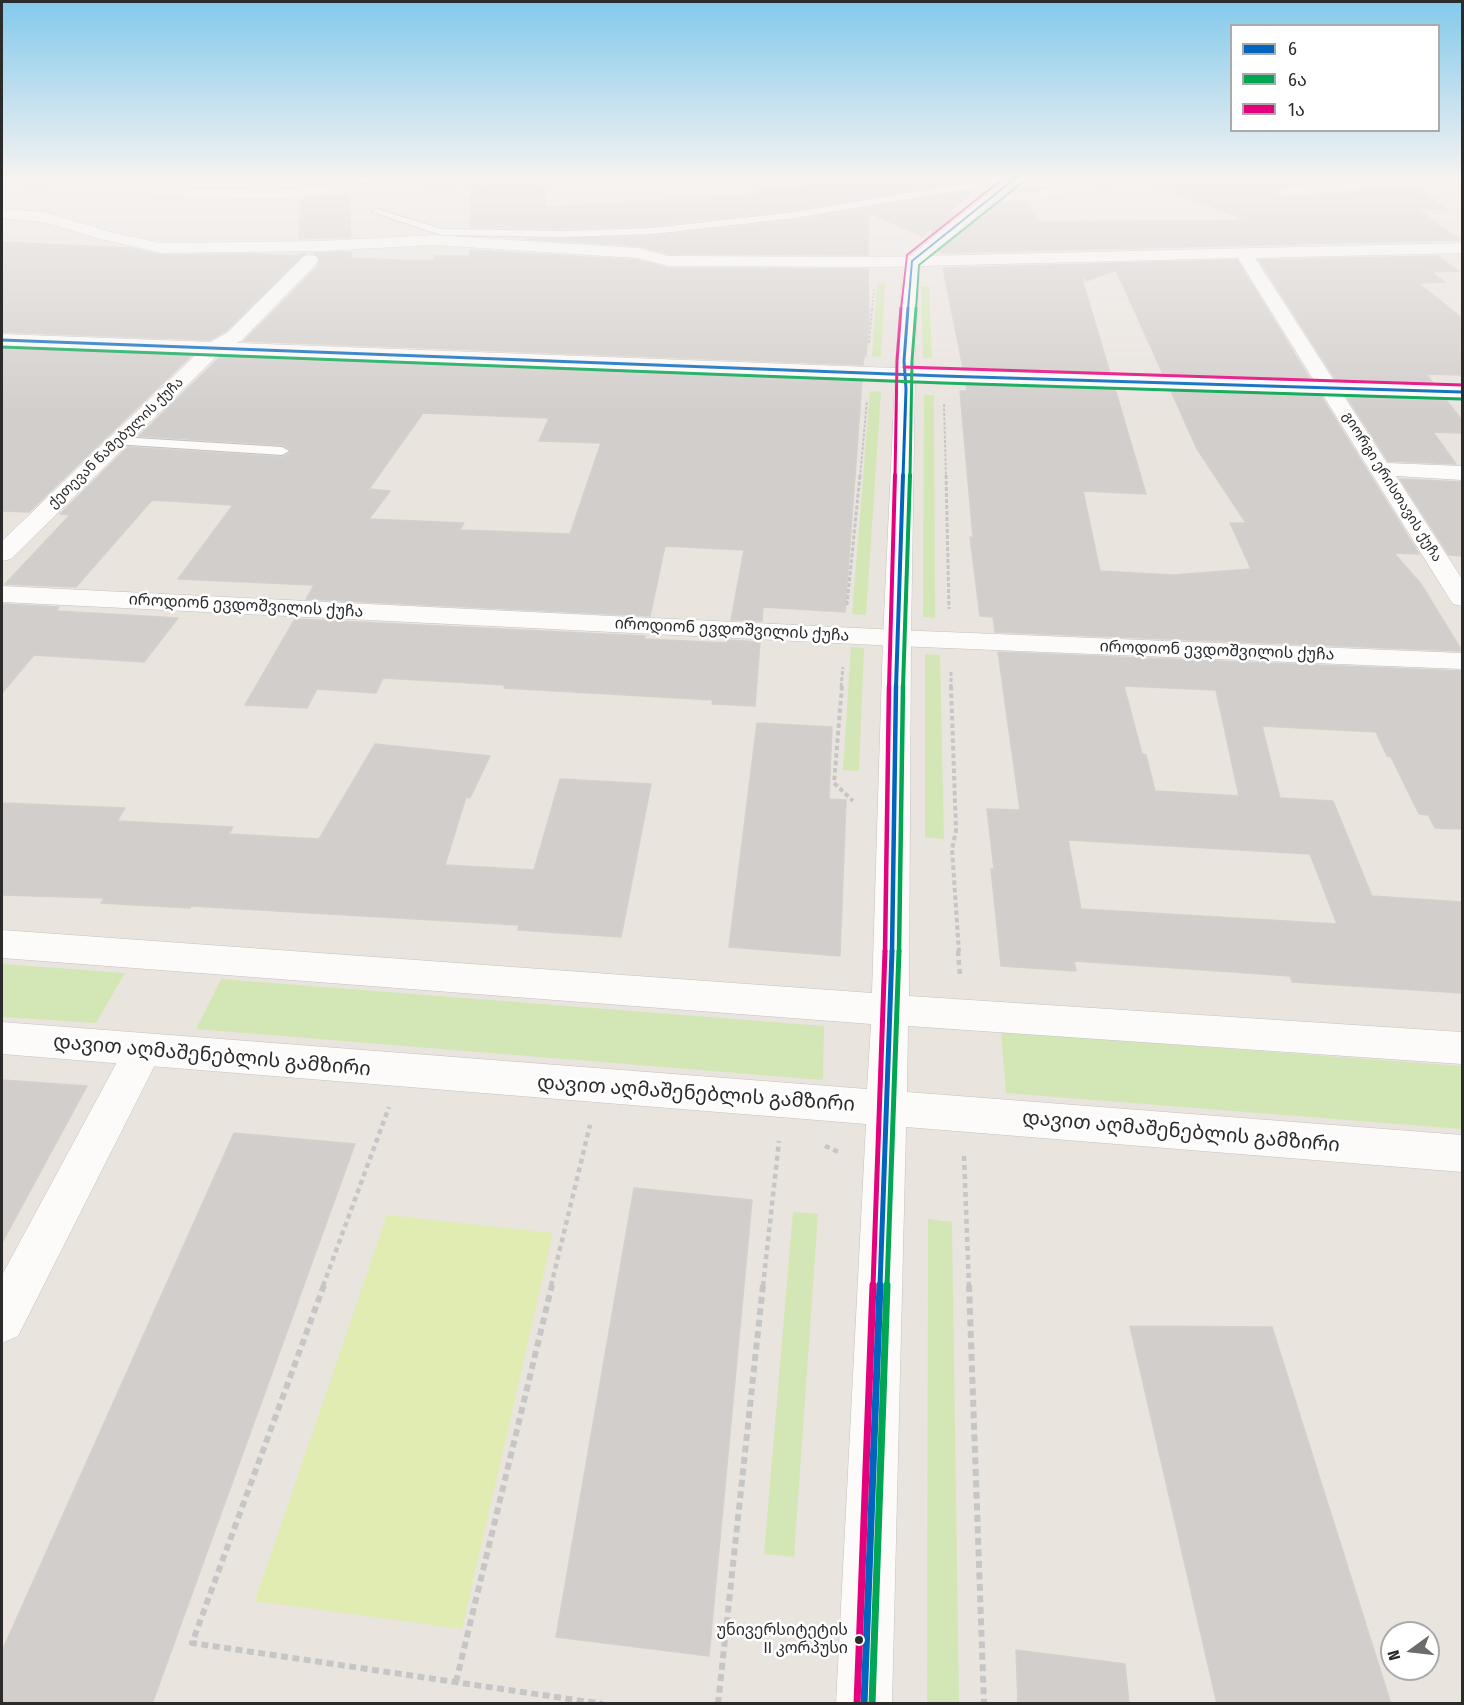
<!DOCTYPE html>
<meta charset="utf-8">
<style>
body{margin:0}
#map{position:relative;width:1464px;height:1705px;overflow:hidden;background:#eae4df;font-family:"Fira Sans Condensed","Noto Sans Georgian",sans-serif}
canvas{display:block}
.frame{position:absolute;inset:0;border:3px solid #2b2b2b;pointer-events:none}
.legend{position:absolute;left:1230px;top:24px;width:210px;height:108px;box-sizing:border-box;background:#fff;border:2px solid #aaa;margin:0;padding:8px 10px;list-style:none;font-size:18px;color:#2b2b2b}
.legend li{display:flex;align-items:center;gap:12px;height:30px}
.legend b{width:30px;border:2px solid #aaa}
.north{position:absolute;left:1380px;top:1621px;width:60px;height:60px;box-sizing:border-box;background:#fff;border:2px solid #aaa;border-radius:50%;rotate:255deg;font-size:16px;font-weight:700;line-height:24px;text-align:center;color:#2b2b2b}
.north::after{content:'';display:block;margin:auto;width:21px;height:27px;background:#6e6c6a;clip-path:polygon(50% 0,100% 100%,50% 72%,0 100%)}
</style>
<div id="map">
<canvas width="1464" height="1705"></canvas>
<div class="frame"></div>
<ul class="legend">
<li><b style="height:8px;background:#0065bd"></b>6</li>
<li><b style="height:8px;background:#00a651"></b>6ა</li>
<li><b style="height:8px;background:#e5007d"></b>1ა</li>
</ul>
<div class="north">N</div>
</div>
<script>
const ctx = document.querySelector('canvas').getContext('2d');
ctx.lineJoin = 'round';
function fill(path, color) {
  ctx.fillStyle = color;
  ctx.fill(path, 'evenodd');
}
function toPath(rows) {
  const path = new Path2D();
  for (const r of rows) {
    path.moveTo(r[0], r[1]);
    for (let i = 2; i < r.length; i += 2) path.lineTo(r[i], r[i + 1]);
  }
  return path;
}
function strokePath(path, color, width, dash) {
  ctx.strokeStyle = color;
  ctx.lineWidth = width;
  ctx.lineCap = dash ? 'butt' : 'round';
  ctx.setLineDash(dash || []);
  ctx.stroke(path);
}
function write(font, color, halo, rows, align = 'center') {
  ctx.font = font + ' "Fira Sans Condensed","Noto Sans Georgian",sans-serif';
  ctx.lineWidth = 5;
  ctx.setLineDash([]);
  ctx.textBaseline = 'middle';
  ctx.strokeStyle = halo;
  ctx.fillStyle = color;
  for (const [text, x, y, turn = 0] of rows) {
    ctx.save();
    ctx.translate(x, y);
    ctx.rotate((+turn || 0) * Math.PI / 180);
    ctx.textAlign = isNaN(turn) ? turn : align;
    if (halo) ctx.strokeText(text, 0, 0);
    ctx.fillText(text, 0, 0);
    ctx.restore();
  }
}
fill(toPath([
 [877,283,885,283,881,357,872,356],
 [921,286,929,286,932,358,923,358],
 [870,391,881,392,866,615,852,614],
 [924,395,934,395,935,618,923,617],
 [851,647,864,648,859,771,843,770],
 [925,654,940,655,944,839,925,837],
 [2,964,125,973,96,1023,2,1017],
 [221,979,824,1026,823,1080,196,1029],
 [1001,1032,1462,1066,1462,1129,1006,1093],
 [793,1212,818,1214,794,1557,764,1554],
 [928,1219,952,1222,959,1703,927,1703]
]), '#d2e7b5');
fill(toPath([
 [387,1215,553,1233,462,1629,255,1601]
]), '#e0ecb2');
const building = toPath([
 [302,176,348,176,348,183,301,187,302,176],
 [507,176,544,176,545,207,731,197,803,185,781,176,991,176,982,183,961,182,795,210,653,226,565,229,470,227,471,185,498,182,507,176],
 [1139,176,1392,176,1284,186,1275,193,1284,198,1413,186,1445,209,1417,209,1461,240,939,253,938,251,994,205,1003,203,1027,202,1041,222,1246,220,1139,178,1139,176],
 [961,192,971,193,947,214,963,211,933,235,931,228,922,236,869,213,868,255,668,254,638,246,526,239,653,236,795,220,961,192],
 [349,195,351,237,299,239,301,199,349,195],
 [2,242,131,248,161,255,252,254,298,256,298,254,306,253,227,330,210,340,2,332,2,242],
 [470,250,637,260,668,268,868,269,869,323,866,356,864,356,863,365,244,341,318,266,320,259,314,253,351,252,352,258,419,261,434,260,435,256,470,256,470,250],
 [1438,256,1459,271,1431,272,1445,282,1418,283,1462,318,1462,375,1426,374,1433,383,1336,380,1259,260,1438,256],
 [1237,260,1310,379,1163,374,1116,270,1086,281,1080,272,1110,373,963,368,943,268,1237,260],
 [2,348,192,355,29,512,2,511,2,348],
 [220,357,862,381,845,612,763,607,762,621,731,620,744,550,665,546,650,616,306,599,314,585,178,579,233,505,152,500,76,587,5,584,70,515,60,514,128,447,282,457,290,453,290,449,282,445,139,436,220,357],
 [423,413,549,418,539,441,601,443,570,534,460,530,464,523,369,519,390,491,369,489,423,413],
 [966,385,1115,389,1146,494,1083,491,1100,571,1173,575,1251,569,1230,523,1246,523,1197,449,1171,391,1321,396,1419,554,1394,553,1421,584,1462,651,995,632,993,617,980,616,970,537,973,538,960,391,967,391,966,385],
 [1347,397,1446,400,1462,420,1462,433,1433,432,1456,464,1388,461,1347,397],
 [1400,479,1462,482,1462,556,1449,555,1400,479],
 [2,604,59,607,56,611,178,618,144,662,34,655,2,693,2,604],
 [295,619,645,636,644,639,727,643,728,640,760,642,755,706,712,704,713,700,504,688,505,685,383,678,376,693,317,689,307,708,245,705,295,619],
 [998,652,1462,671,1462,829,1435,828,1428,815,1419,814,1391,757,1387,756,1376,732,1262,726,1280,798,1333,801,1372,896,1462,902,1462,993,1292,982,1290,976,1074,961,1076,971,1001,966,991,869,994,869,987,809,1020,810,998,652],
 [1124,686,1216,690,1239,796,1155,791,1146,755,1142,754,1124,686],
 [1068,840,1310,854,1337,924,1081,909,1068,840],
 [757,723,832,727,829,799,846,800,840,956,729,947,757,723],
 [375,744,490,756,470,798,466,797,445,865,534,870,560,779,651,784,621,937,518,930,519,925,191,906,190,908,101,903,104,898,2,895,2,803,125,808,117,821,233,827,229,834,319,839,375,744],
 [2,1080,87,1086,2,1243,2,1080],
 [234,1133,355,1144,152,1704,2,1704,2,1651,234,1133],
 [634,1188,752,1200,709,1656,556,1637,634,1188],
 [1130,1326,1272,1327,1391,1704,1217,1704,1130,1326],
 [1016,1650,1125,1664,1129,1704,1018,1704,1016,1650]
]);
fill(building, '#d2cecb');
strokePath(building, '#d5d0cc', 1.5);
const lane = toPath([
 [961,184,977,184,1004,191,999,194,961,190,795,218,653,234,565,237,441,235,372,212,377,209,442,229,565,231,653,228,795,212,961,184],
 [119,437,282,447,289,451,282,455,114,444,112,441,114,438,119,437]
]);
const street = toPath([
 [2,176,195,189,275,191,452,176,505,176,498,180,275,199,195,197,2,182,2,176],
 [1107,176,1132,176,1125,180,1033,200,991,201,984,197,991,193,1033,192,1107,176],
 [1412,176,1460,176,1453,180,1284,196,1277,192,1284,188,1412,176],
 [2,209,44,212,111,232,161,243,321,241,434,235,638,248,668,256,882,257,1462,243,1462,253,1255,258,1387,463,1462,466,1462,480,1396,476,1462,579,1462,606,1453,604,1449,598,1238,258,882,267,668,266,637,258,434,245,321,251,161,253,101,239,43,222,2,218,2,209],
 [310,255,316,256,318,260,316,264,242,340,221,352,11,559,2,561,2,541,207,344,228,332,304,256,310,255],
 [2,586,897,630,1462,653,1462,669,897,646,2,602,2,586],
 [143,1035,157,1040,162,1051,18,1336,2,1343,2,1275,129,1040,143,1035]
]);
const secondary = toPath([
 [1010,176,1025,176,920,263,914,369,1462,386,1462,398,915,381,911,638,909,996,1462,1032,1462,1064,908,1026,907,1092,1462,1135,1462,1172,906,1127,892,1704,836,1704,866,1124,2,1054,2,1022,867,1089,871,1024,2,958,2,930,872,993,883,638,895,380,2,346,2,334,895,368,904,261,1010,176]
]);
strokePath(lane, '#c3c1c1', 2);
strokePath(street, '#c3c1c1', 1);
strokePath(secondary, '#c3c1c1', 1);
strokePath(toPath([
 [526,177,543,176],
 [872,309,874,290]
]), '#c6c6c6', 1.5, [2, 1.5]);
strokePath(toPath([
 [869,343,872,308],
 [944,404,946,477],
 [860,477,867,401]
]), '#c6c6c6', 2, [3, 1.5]);
strokePath(toPath([
 [946,475,949,609],
 [847,605,860,475],
 [951,672,951,687],
 [841,687,843,667]
]), '#c6c6c6', 3, [4, 2]);
strokePath(toPath([
 [842,686,834,783,853,801],
 [951,686,956,831,952,849,959,952]
]), '#c6c6c6', 4, [4.5, 3]);
strokePath(toPath([
 [958,951,960,976],
 [825,1146,841,1153],
 [964,1156,969,1286],
 [323,1286,389,1107],
 [551,1286,590,1125],
 [763,1286,779,1141]
]), '#c6c6c6', 4.5, [5, 4]);
strokePath(toPath([
 [324,1285,192,1643,603,1704],
 [969,1285,984,1704],
 [456,1682,552,1285],
 [718,1704,763,1285]
]), '#c6c6c6', 6, [7, 4.5]);
fill(lane, '#fcfbfa');
fill(street, '#fcfbfa');
fill(secondary, '#fcfbfa');
strokePath(toPath([
 [908,309,912,261,1018,176]
]), '#0065bd', 2);
strokePath(toPath([
 [2,340,943,376,1462,392],
 [903,477,906,389,904,361,908,308]
]), '#0065bd', 3);
strokePath(toPath([
 [896,687,903,475]
]), '#0065bd', 4);
strokePath(toPath([
 [892,952,896,686]
]), '#0065bd', 4.5);
strokePath(toPath([
 [880,1286,892,951]
]), '#0065bd', 5);
strokePath(toPath([
 [864,1704,880,1285]
]), '#0065bd', 7);
strokePath(toPath([
 [916,309,919,265,1023,182]
]), '#00a651', 2);
strokePath(toPath([
 [2,347,943,383,1462,399],
 [910,477,912,361,916,308]
]), '#00a651', 3);
strokePath(toPath([
 [903,687,910,475]
]), '#00a651', 4);
strokePath(toPath([
 [899,952,903,686]
]), '#00a651', 4.5);
strokePath(toPath([
 [887,1286,899,951]
]), '#00a651', 5);
strokePath(toPath([
 [872,1704,887,1285]
]), '#00a651', 7);
strokePath(toPath([
 [901,309,907,255,1006,176]
]), '#e5007d', 2);
strokePath(toPath([
 [904,367,1462,385],
 [895,477,897,361,901,308]
]), '#e5007d', 3);
strokePath(toPath([
 [889,687,895,475]
]), '#e5007d', 4);
strokePath(toPath([
 [885,952,889,686]
]), '#e5007d', 4.5);
strokePath(toPath([
 [873,1286,885,951]
]), '#e5007d', 5);
strokePath(toPath([
 [857,1704,873,1285]
]), '#e5007d', 7);
const sky = ctx.createLinearGradient(0, 0, 0, 414);
sky.addColorStop(0, '#83c9ec');
sky.addColorStop(0.43, '#f6f3f1');
sky.addColorStop(1, '#f6f3f100');
ctx.fillStyle = sky;
ctx.fillRect(0, 0, 1464, 414);
for (const [x, y, r, color] of [
 [859,1640,5,"#2b2b2b"]
]) {
  const dot = new Path2D();
  dot.arc(x, y, r, 0, 2 * Math.PI);
  ctx.fillStyle = color;
  ctx.fill(dot);
  strokePath(dot, '#fff', 2);
}
write('14px', '#2b2b2b', '#fff', [
 ["ქეთევან წამებულის ქუჩა",116,443,-44],
 ["გიორგი ერისთავის ქუჩა",1392,487,58]
]);
write('16px', '#2b2b2b', '#fff', [
 ["იროდიონ ევდოშვილის ქუჩა",246,606,3],
 ["იროდიონ ევდოშვილის ქუჩა",732,630,3],
 ["იროდიონ ევდოშვილის ქუჩა",1217,651,2]
]);
write('16px', '#2b2b2b', '#fff', [
 ["უნივერსიტეტის",848,1631],
 ["II კორპუსი",848,1649]
], 'right');
write('20px', '#2b2b2b', '#fff', [
 ["დავით აღმაშენებლის გამზირი",212,1056,5],
 ["დავით აღმაშენებლის გამზირი",696,1094,4],
 ["დავით აღმაშენებლის გამზირი",1181,1132,5]
]);
</script>
